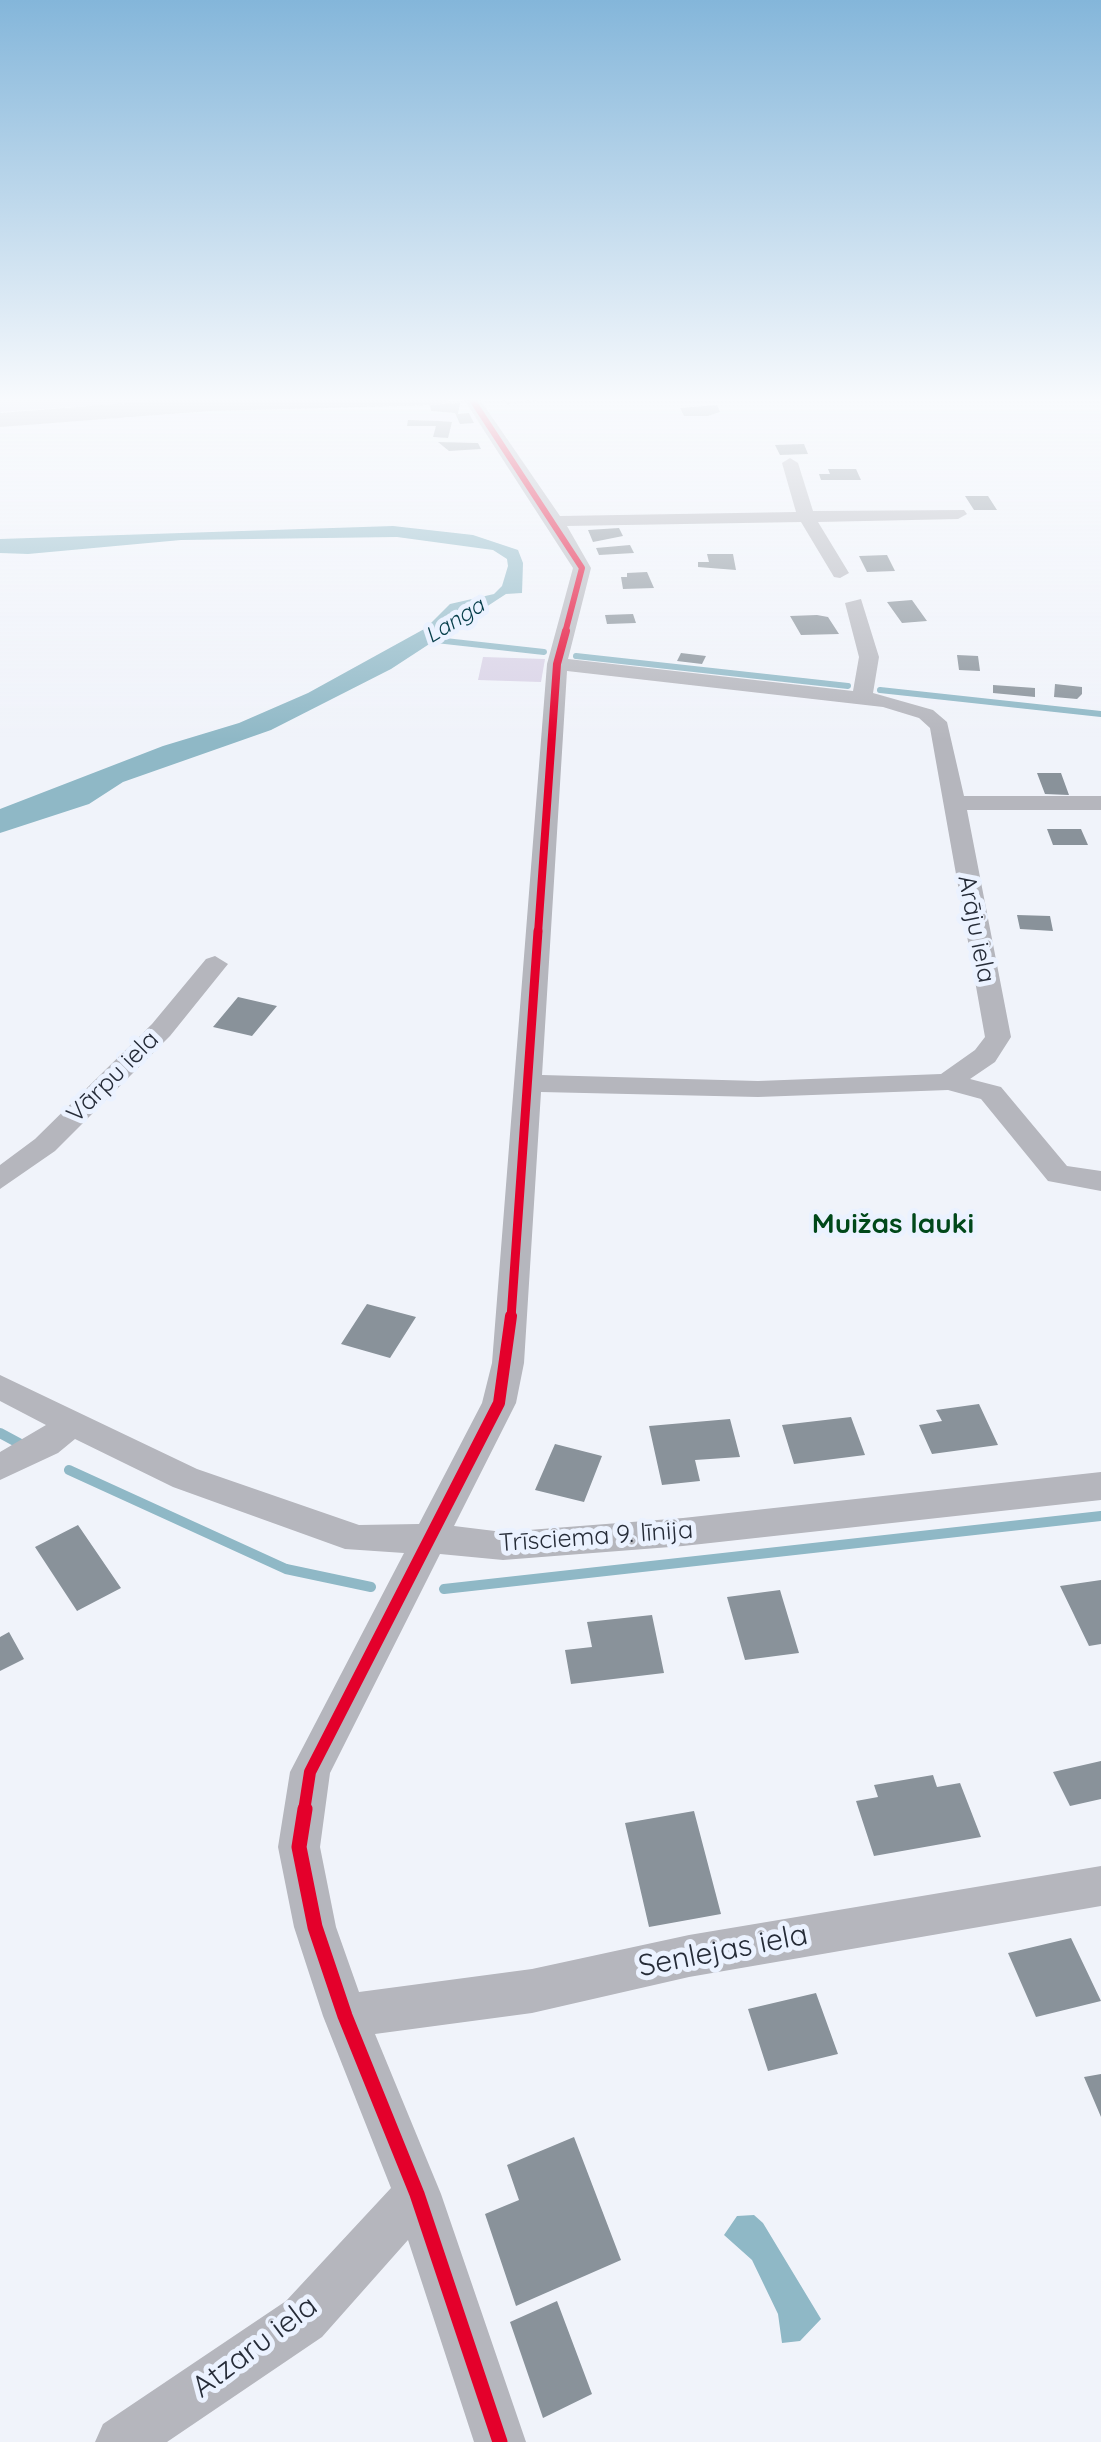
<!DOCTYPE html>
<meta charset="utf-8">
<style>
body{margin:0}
canvas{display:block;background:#f0f3fa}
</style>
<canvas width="1101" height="2442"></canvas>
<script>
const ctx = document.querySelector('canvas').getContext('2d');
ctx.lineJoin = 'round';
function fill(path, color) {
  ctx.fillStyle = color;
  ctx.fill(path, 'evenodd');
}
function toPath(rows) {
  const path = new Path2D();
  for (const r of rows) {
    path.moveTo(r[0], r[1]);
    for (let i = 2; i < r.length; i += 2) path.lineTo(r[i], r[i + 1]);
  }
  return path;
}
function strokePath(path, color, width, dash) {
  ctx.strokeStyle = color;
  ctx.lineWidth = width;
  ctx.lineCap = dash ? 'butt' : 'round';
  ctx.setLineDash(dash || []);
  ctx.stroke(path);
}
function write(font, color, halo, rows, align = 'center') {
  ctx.font = font + ' Quicksand,sans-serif';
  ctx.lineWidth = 10;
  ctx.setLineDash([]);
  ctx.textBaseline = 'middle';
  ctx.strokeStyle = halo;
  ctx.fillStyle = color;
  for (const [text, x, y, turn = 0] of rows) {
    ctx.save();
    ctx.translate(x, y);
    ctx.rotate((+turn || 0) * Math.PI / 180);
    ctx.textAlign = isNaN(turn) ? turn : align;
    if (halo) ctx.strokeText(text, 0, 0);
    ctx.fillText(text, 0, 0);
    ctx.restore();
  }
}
fill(toPath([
 [0,398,205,398,0,412],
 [483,657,545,659,541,682,478,680]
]), '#d9d2e6');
fill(toPath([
 [393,526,473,535,518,550,523,563,522,593,506,594,391,669,271,730,123,782,89,804,0,833,0,809,163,746,239,723,308,693,426,628,450,604,494,594,502,586,508,566,507,559,493,550,397,537,181,540,28,554,0,553,0,539],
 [754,2215,763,2223,821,2319,800,2341,782,2343,778,2314,752,2260,724,2235,737,2216]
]), '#8fb8c6');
strokePath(toPath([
 [427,639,544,652],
 [576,656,848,686],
 [880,690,1101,714]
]), '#8fb8c6', 6);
strokePath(toPath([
 [0,1433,26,1447],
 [69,1470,286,1569,371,1587],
 [444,1589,1101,1516]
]), '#8fb8c6', 10);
fill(toPath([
 [460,403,458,414,469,413,474,423,460,424,455,413,431,411,430,404],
 [717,405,720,412,708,416,684,416,680,408],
 [408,420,439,421,452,422,448,438,433,437,436,426,407,426],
 [438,442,478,443,481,449,449,451],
 [804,444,808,454,780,455,775,445],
 [828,469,856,469,861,480,821,480,819,474,830,474],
 [965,496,988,496,997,510,974,510],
 [619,528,623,536,593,542,588,530],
 [630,545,634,553,599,555,596,548],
 [707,554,733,554,736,570,698,567,698,562,709,562],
 [887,555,895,571,867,572,859,556],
 [647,572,654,588,623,589,621,577,627,577,627,573],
 [912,600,927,621,902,623,887,602],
 [633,614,636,623,607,624,605,615],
 [817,615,828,617,839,634,801,635,790,616],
 [681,653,706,656,702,664,677,661],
 [957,655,978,656,980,671,959,670],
 [1055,684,1082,687,1082,694,1077,699,1054,697],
 [993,685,1035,688,1035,697,993,693],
 [1037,773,1061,773,1069,795,1045,794],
 [1047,829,1081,829,1088,845,1053,845],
 [1017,915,1050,916,1053,931,1020,929],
 [238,997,277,1006,252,1036,213,1027],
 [367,1304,416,1317,390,1358,341,1344],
 [979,1404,998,1445,932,1454,919,1425,942,1421,936,1410],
 [851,1417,865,1455,794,1464,782,1425],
 [730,1419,740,1457,695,1460,700,1481,662,1485,649,1426],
 [555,1444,602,1456,584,1502,535,1490],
 [78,1525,121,1588,77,1611,35,1547],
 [1101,1580,1101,1644,1089,1646,1060,1586],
 [780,1590,799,1653,745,1660,727,1597],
 [652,1615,664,1673,571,1684,565,1650,592,1647,587,1622],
 [9,1632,24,1659,0,1671,0,1637],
 [1101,1761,1101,1799,1070,1806,1053,1772],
 [933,1775,937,1787,960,1783,981,1837,874,1856,856,1801,878,1797,874,1785],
 [694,1811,721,1914,649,1927,625,1823],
 [1071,1938,1101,2001,1036,2017,1008,1953],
 [816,1993,838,2054,768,2071,748,2009],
 [1101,2074,1101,2117,1084,2077],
 [574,2137,621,2260,516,2306,485,2214,519,2200,507,2165],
 [557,2301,592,2394,543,2418,510,2322]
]), '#89929a');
strokePath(toPath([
 [504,398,506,403,538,401]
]), '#b3b4bb', 2.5, [2.5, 4]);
fill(toPath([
 [463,398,479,398,560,516,796,512,782,463,790,458,798,463,813,511,964,510,967,514,958,519,818,522,849,573,840,578,834,577,801,522,567,526,591,568,568,659,853,691,859,657,845,603,861,599,879,657,873,693,933,710,947,722,964,796,1101,796,1101,810,967,810,1011,1037,995,1062,970,1079,1001,1087,1067,1166,1101,1171,1101,1191,1048,1181,981,1099,948,1090,758,1097,541,1092,524,1363,516,1403,454,1526,503,1532,683,1518,1101,1472,1101,1500,683,1546,503,1560,440,1554,330,1773,320,1847,336,1927,359,1992,532,1969,689,1935,1101,1866,1101,1906,689,1977,532,2013,375,2034,441,2194,526,2442,474,2442,408,2240,322,2337,167,2442,95,2442,103,2424,286,2301,391,2188,323,2016,294,1927,278,1847,290,1772,404,1553,345,1549,173,1487,75,1439,58,1453,0,1480,0,1452,46,1425,0,1401,0,1375,197,1469,359,1525,419,1524,482,1403,492,1363,547,664,573,568,463,398],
 [567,671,883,707,919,718,930,728,985,1037,975,1050,941,1074,758,1081,542,1075,567,671],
 [215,956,228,964,170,1036,55,1151,0,1189,0,1165,35,1139,152,1024,206,959,215,956]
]), '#b5b6bd');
fill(toPath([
 [193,398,452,398,440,405,210,411,0,427,0,413,193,398]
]), '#b7b8c0');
strokePath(toPath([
 [471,398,582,568,565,633]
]), '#e4002b', 6);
strokePath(toPath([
 [538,933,557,664,566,631]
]), '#e4002b', 8);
strokePath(toPath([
 [511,1318,538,931]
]), '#e4002b', 9);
strokePath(toPath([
 [304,1811,310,1772,499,1403,511,1316]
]), '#e4002b', 12);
strokePath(toPath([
 [305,1809,299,1847,315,1927,345,2016,417,2194,500,2442]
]), '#e4002b', 15);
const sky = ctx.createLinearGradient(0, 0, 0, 740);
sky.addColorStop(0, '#84b6da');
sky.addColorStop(0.54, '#f8fafd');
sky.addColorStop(1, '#f8fafd00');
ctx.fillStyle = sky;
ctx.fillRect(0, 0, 1101, 740);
write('italic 22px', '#053d49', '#ebf2ff', [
 ["Langa",455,621,-32]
]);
write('25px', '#262c38', '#ebf2ff', [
 ["Arāju iela",976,929,79],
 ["Vārpu iela",113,1077,-45],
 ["Trīsciema 9. līnija",596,1537,-4]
]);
write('bold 28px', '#00481a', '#ebf2ff', [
 ["Muižas lauki",893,1225]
]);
write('30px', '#262c38', '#ebf2ff', [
 ["Senlejas iela",723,1951,-11],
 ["Atzaru iela",255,2347,-37]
]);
</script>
